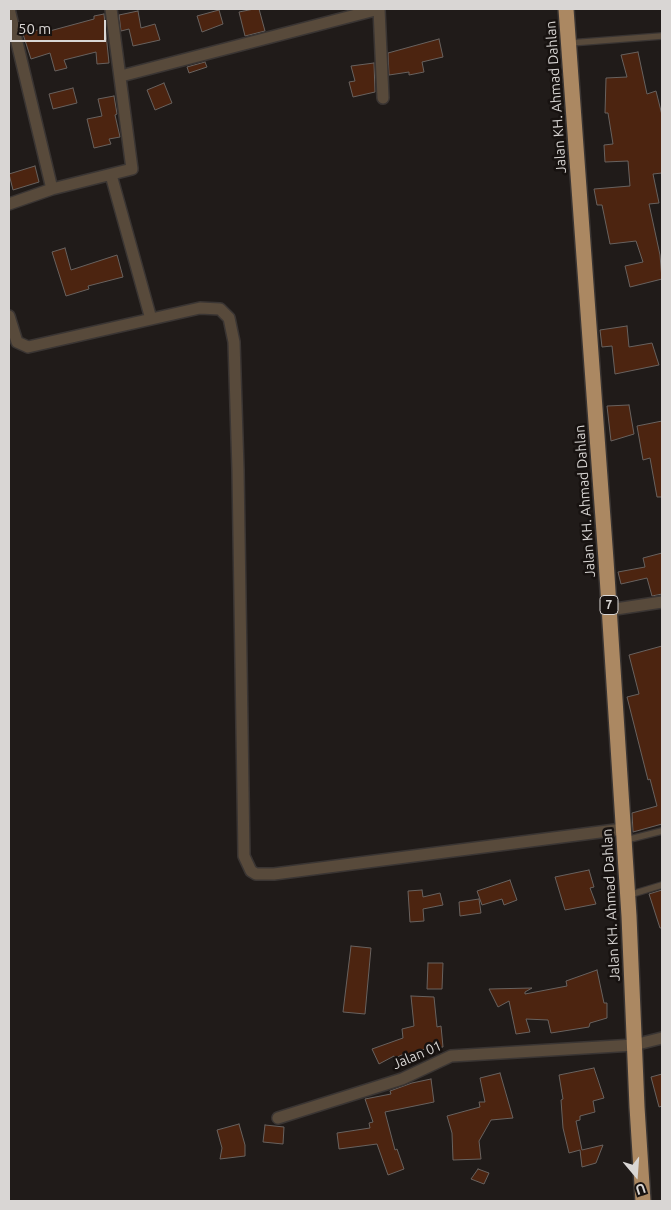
<!DOCTYPE html>
<style>
body{margin:0}
#map{position:relative;width:671px;height:1210px;overflow:hidden;background:#201b19;font-family:Ubuntu,sans-serif}
canvas{display:block}
.frame{position:absolute;inset:0;border:10px solid #d9d6d4;pointer-events:none}
.north{position:absolute;left:611px;top:1150px;width:50px;height:50px;-webkit-text-stroke:4px #171210;paint-order:stroke;rotate:162deg;font-size:14px;font-weight:700;line-height:20px;text-align:center;color:#d9d6d4}
.north::after{content:'';display:block;margin:auto;width:18px;height:22px;background:#d9d6d4;clip-path:polygon(50% 0,100% 100%,50% 72%,0 100%)}
.scale{position:absolute;left:10px;top:20px;width:96px;height:22px;box-sizing:border-box;border:2px solid #d9d6d4;border-top:0;padding-left:6px;font-size:15px;line-height:18px;white-space:nowrap;color:#d9d6d4;-webkit-text-stroke:4px #171210;paint-order:stroke}
</style>
<div id="map">
<canvas width="671" height="1210"></canvas>
<div class="frame"></div>
<div class="north">U</div>
<div class="scale">50 m</div>
</div>
<script>
const ctx = document.querySelector('canvas').getContext('2d');
ctx.lineJoin = 'round';
function fill(path, color) {
  ctx.fillStyle = color;
  ctx.fill(path, 'evenodd');
}
function toPath(rows) {
  const path = new Path2D();
  for (const r of rows) {
    path.moveTo(r[0], r[1]);
    for (let i = 2; i < r.length; i += 2) path.lineTo(r[i], r[i + 1]);
  }
  return path;
}
function strokePath(path, color, width, dash) {
  ctx.strokeStyle = color;
  ctx.lineWidth = width;
  ctx.lineCap = dash ? 'butt' : 'round';
  ctx.setLineDash(dash || []);
  ctx.stroke(path);
}
function write(font, color, halo, rows, align = 'center') {
  ctx.font = font + ' Ubuntu,sans-serif';
  ctx.lineWidth = 5;
  ctx.setLineDash([]);
  ctx.textBaseline = 'middle';
  ctx.strokeStyle = halo;
  ctx.fillStyle = color;
  for (const [text, x, y, turn = 0] of rows) {
    ctx.save();
    ctx.translate(x, y);
    ctx.rotate((+turn || 0) * Math.PI / 180);
    ctx.textAlign = isNaN(turn) ? turn : align;
    if (halo) ctx.strokeText(text, 0, 0);
    ctx.fillText(text, 0, 0);
    ctx.restore();
  }
}
const building = toPath([
 [254,9,259,9,265,31,245,36,239,12,254,9],
 [219,10,223,24,202,32,197,16,219,10],
 [138,11,141,28,155,24,160,40,133,46,129,29,121,31,119,15,138,11],
 [104,14,109,63,97,64,96,52,64,60,67,68,55,71,50,53,31,59,23,34,45,28,46,32,94,19,94,16,104,14],
 [439,39,443,57,422,62,424,72,409,75,409,72,389,75,388,53,439,39],
 [638,52,647,94,656,91,662,115,662,173,653,174,659,203,649,204,660,255,662,279,630,287,625,266,643,262,636,241,610,244,602,205,597,205,594,189,630,186,628,161,605,162,604,145,613,144,608,113,605,113,606,78,627,77,621,55,638,52],
 [205,62,207,67,189,73,187,67,205,62],
 [374,63,375,92,353,97,349,82,355,81,351,66,374,63],
 [164,83,172,103,155,110,147,90,164,83],
 [73,88,77,103,53,109,49,94,73,88],
 [114,96,117,114,115,115,120,137,109,139,111,144,94,148,87,119,102,116,98,99,114,96],
 [35,166,39,182,13,190,9,174,35,166],
 [65,248,71,270,117,255,123,277,88,286,89,289,66,296,52,252,65,248],
 [627,326,629,347,652,343,659,365,615,374,612,346,602,347,600,330,627,326],
 [629,405,634,434,611,441,607,406,629,405],
 [662,421,662,497,657,497,650,458,643,460,637,426,662,421],
 [662,553,662,594,652,596,647,578,621,584,618,572,645,567,643,558,662,553],
 [662,646,662,824,633,832,632,813,657,806,650,779,648,780,627,697,639,694,629,655,662,646],
 [589,870,594,887,590,888,596,904,565,910,555,877,589,870],
 [510,880,517,900,504,905,502,899,482,905,477,891,510,880],
 [422,890,423,897,440,893,443,905,423,909,424,921,410,922,408,891,422,890],
 [662,890,662,928,660,928,649,894,662,890],
 [479,899,481,913,460,916,459,902,479,899],
 [351,946,371,948,365,1014,343,1012,351,946],
 [428,963,443,963,442,989,427,989,428,963],
 [597,970,604,1003,607,1003,607,1018,590,1023,589,1027,551,1033,548,1020,526,1019,530,1032,516,1034,509,1001,498,1007,489,989,532,988,525,992,525,994,567,986,566,981,597,970],
 [411,996,434,997,437,1027,441,1026,443,1047,419,1050,418,1060,405,1060,404,1054,395,1058,394,1056,379,1064,372,1049,403,1038,402,1029,414,1026,411,996],
 [594,1068,604,1098,593,1101,595,1112,580,1116,580,1120,576,1121,582,1150,603,1145,596,1163,582,1167,580,1150,569,1153,563,1128,561,1100,563,1099,559,1075,594,1068],
 [500,1073,513,1118,491,1120,479,1141,481,1159,453,1160,452,1133,447,1116,480,1107,479,1102,485,1102,480,1078,500,1073],
 [662,1074,662,1106,659,1107,651,1077,662,1074],
 [431,1079,434,1102,385,1112,395,1150,397,1149,404,1169,388,1175,377,1144,339,1149,337,1133,370,1128,369,1123,373,1122,365,1099,391,1094,390,1091,412,1083,431,1079],
 [239,1124,245,1145,245,1156,220,1159,222,1148,217,1130,239,1124],
 [265,1125,284,1127,283,1144,263,1142,265,1125],
 [478,1169,489,1173,484,1184,471,1179,478,1169]
]);
fill(building, '#4c2410');
strokePath(building, '#68625f', 1);
const lane = toPath([
 [570,43,662,36],
 [626,840,662,831],
 [629,895,662,885]
]);
const street = toPath([
 [9,9,52,189],
 [379,9,383,98],
 [121,76,379,9],
 [111,175,151,319],
 [9,204,52,189,132,169,111,9],
 [9,316,17,342,28,347,200,308,220,309,229,318,234,342,238,470,244,856,251,871,256,874,274,874,623,829],
 [609,610,662,602],
 [278,1118,402,1079,451,1056,634,1045,662,1038]
]);
const highway = toPath([
 [566,9,606,560,629,916,637,1107,643,1201]
]);
strokePath(lane, '#3a3533', 8);
strokePath(street, '#3a3533', 14);
strokePath(highway, '#3a3533', 18);
strokePath(lane, '#584a3b', 5.5);
strokePath(street, '#584a3b', 11);
strokePath(highway, '#ab8862', 15);
for (const [x, y, w] of [
 [609,605,18]
]) {
  const box = new Path2D();
  box.roundRect(x - w / 2, y - 9.5, w, 19, 4);
  ctx.fillStyle = '#171210';
  ctx.fill(box);
  strokePath(box, '#d9d6d4', 1);
}
write('bold 12px', '#d9d6d4', null, [
 ["7",609,605]
]);
write('14px', '#d9d6d4', '#171210', [
 ["Jalan KH. Ahmad Dahlan",556,97,-94],
 ["Jalan KH. Ahmad Dahlan",585,501,-94],
 ["Jalan KH. Ahmad Dahlan",611,905,-93],
 ["Jalan 01",417,1055,-23]
]);
</script>
